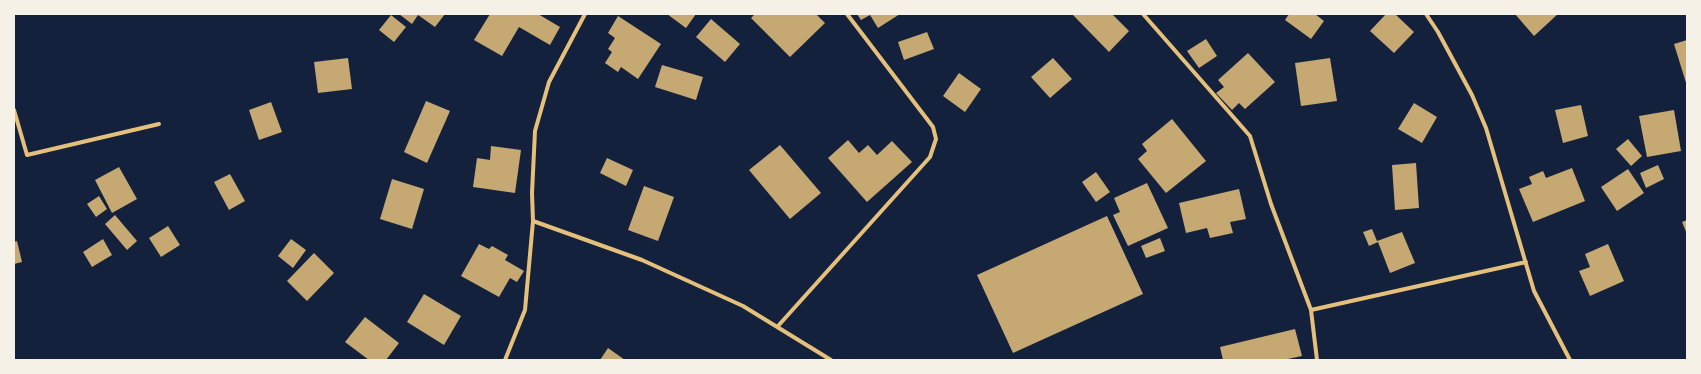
<!DOCTYPE html>
<style>
body{margin:0}
#map{position:relative;width:1701px;height:374px;overflow:hidden;background:#14213d;font-family:"Nunito Sans",sans-serif}
canvas{display:block}
.frame{position:absolute;inset:0;border:15px solid #f6f1e7;pointer-events:none}
</style>
<div id="map">
<canvas width="1701" height="374"></canvas>
<div class="frame"></div>
</div>
<script>
const ctx = document.querySelector('canvas').getContext('2d');
ctx.lineJoin = 'round';
function fill(path, color) {
  ctx.fillStyle = color;
  ctx.fill(path, 'evenodd');
}
function toPath(rows) {
  const path = new Path2D();
  for (const r of rows) {
    path.moveTo(r[0], r[1]);
    for (let i = 2; i < r.length; i += 2) path.lineTo(r[i], r[i + 1]);
  }
  return path;
}
function strokePath(path, color, width, dash) {
  ctx.strokeStyle = color;
  ctx.lineWidth = width;
  ctx.lineCap = dash ? 'butt' : 'round';
  ctx.setLineDash(dash || []);
  ctx.stroke(path);
}
fill(toPath([
 [399,14,445,14,435,27,418,15,412,24],
 [490,14,538,14,560,27,550,45,519,27,502,56,474,40],
 [667,14,696,14,686,28],
 [755,14,816,14,825,23,790,57,751,18],
 [857,14,900,14,878,28,870,15,861,20],
 [1074,14,1112,14,1129,31,1109,52,1073,15],
 [1289,14,1315,14,1324,21,1311,39,1285,20],
 [1386,14,1395,14,1414,32,1394,53,1370,31],
 [1515,14,1558,14,1534,36],
 [391,15,406,27,394,42,379,30],
 [618,16,661,44,638,79,621,67,618,72,605,63,612,52,608,49,615,38,608,33],
 [711,19,740,44,725,62,696,37],
 [927,32,934,49,904,60,898,42],
 [1206,39,1217,56,1199,68,1187,51],
 [1687,40,1687,86,1674,44],
 [1248,53,1275,82,1245,109,1239,103,1232,110,1216,93,1224,87,1218,80],
 [348,58,352,89,318,93,314,62],
 [1053,58,1072,79,1050,98,1031,77],
 [1330,58,1337,101,1301,106,1295,63],
 [662,65,703,77,696,100,655,87],
 [959,73,981,89,965,112,943,96],
 [426,101,450,111,427,163,404,152],
 [271,102,282,132,259,140,249,110],
 [1414,103,1437,117,1422,143,1398,129],
 [1581,105,1588,136,1563,143,1555,110],
 [1674,110,1681,151,1647,157,1639,116],
 [1172,119,1206,161,1166,193,1138,159,1147,151,1142,144],
 [1628,139,1642,156,1631,166,1616,149],
 [848,140,859,153,868,145,877,155,892,141,912,162,867,202,828,158],
 [780,145,821,193,790,219,749,170],
 [491,146,521,150,515,193,473,187,477,158,490,160],
 [607,158,633,170,626,186,600,173],
 [1416,163,1419,208,1395,210,1392,165],
 [1658,165,1664,179,1646,188,1640,173],
 [119,167,137,199,112,213,95,180],
 [1572,168,1585,201,1533,222,1519,189,1532,184,1529,177,1543,171,1546,178],
 [1628,169,1644,193,1617,211,1601,187],
 [1096,172,1110,192,1096,202,1082,182],
 [230,174,245,201,229,210,214,182],
 [392,179,424,189,412,229,380,219],
 [1147,183,1168,228,1128,246,1113,215,1120,212,1114,198],
 [644,186,674,197,658,241,628,230],
 [1239,189,1246,219,1230,222,1233,233,1210,238,1207,228,1186,233,1179,203],
 [99,196,107,209,96,217,87,204],
 [115,215,137,241,127,250,105,224],
 [1107,216,1143,294,1013,353,977,275],
 [1687,220,1687,234,1682,222],
 [168,226,180,245,161,257,149,238],
 [1372,229,1377,241,1402,232,1415,263,1390,273,1378,242,1369,246,1363,232],
 [1160,238,1165,251,1146,258,1141,246],
 [103,239,112,255,92,267,83,252],
 [291,239,306,250,293,268,278,256],
 [17,241,22,262,14,264,14,242],
 [479,244,489,249,492,246,508,255,505,260,524,271,517,282,510,278,499,297,461,276],
 [1608,244,1624,281,1590,296,1579,271,1590,267,1585,254],
 [314,253,334,273,307,301,287,281],
 [424,294,461,316,444,345,407,322],
 [365,317,399,343,386,360,369,360,345,342],
 [1295,329,1302,356,1283,360,1223,360,1220,347],
 [608,348,625,360,600,360]
]), '#c6a872');
strokePath(toPath([
 [1143,14,1250,136,1271,204,1311,310,1526,262],
 [1426,14,1438,32,1472,95,1486,128,1534,291,1570,360],
 [14,110,27,155,159,124],
 [533,221,642,260,743,306,831,360],
 [1311,310,1317,360],
 [778,326,930,157,936,139,933,127,847,14],
 [505,360,525,310,533,221,532,193,535,131,549,82,585,14]
]), '#e5c07b', 4);
</script>
